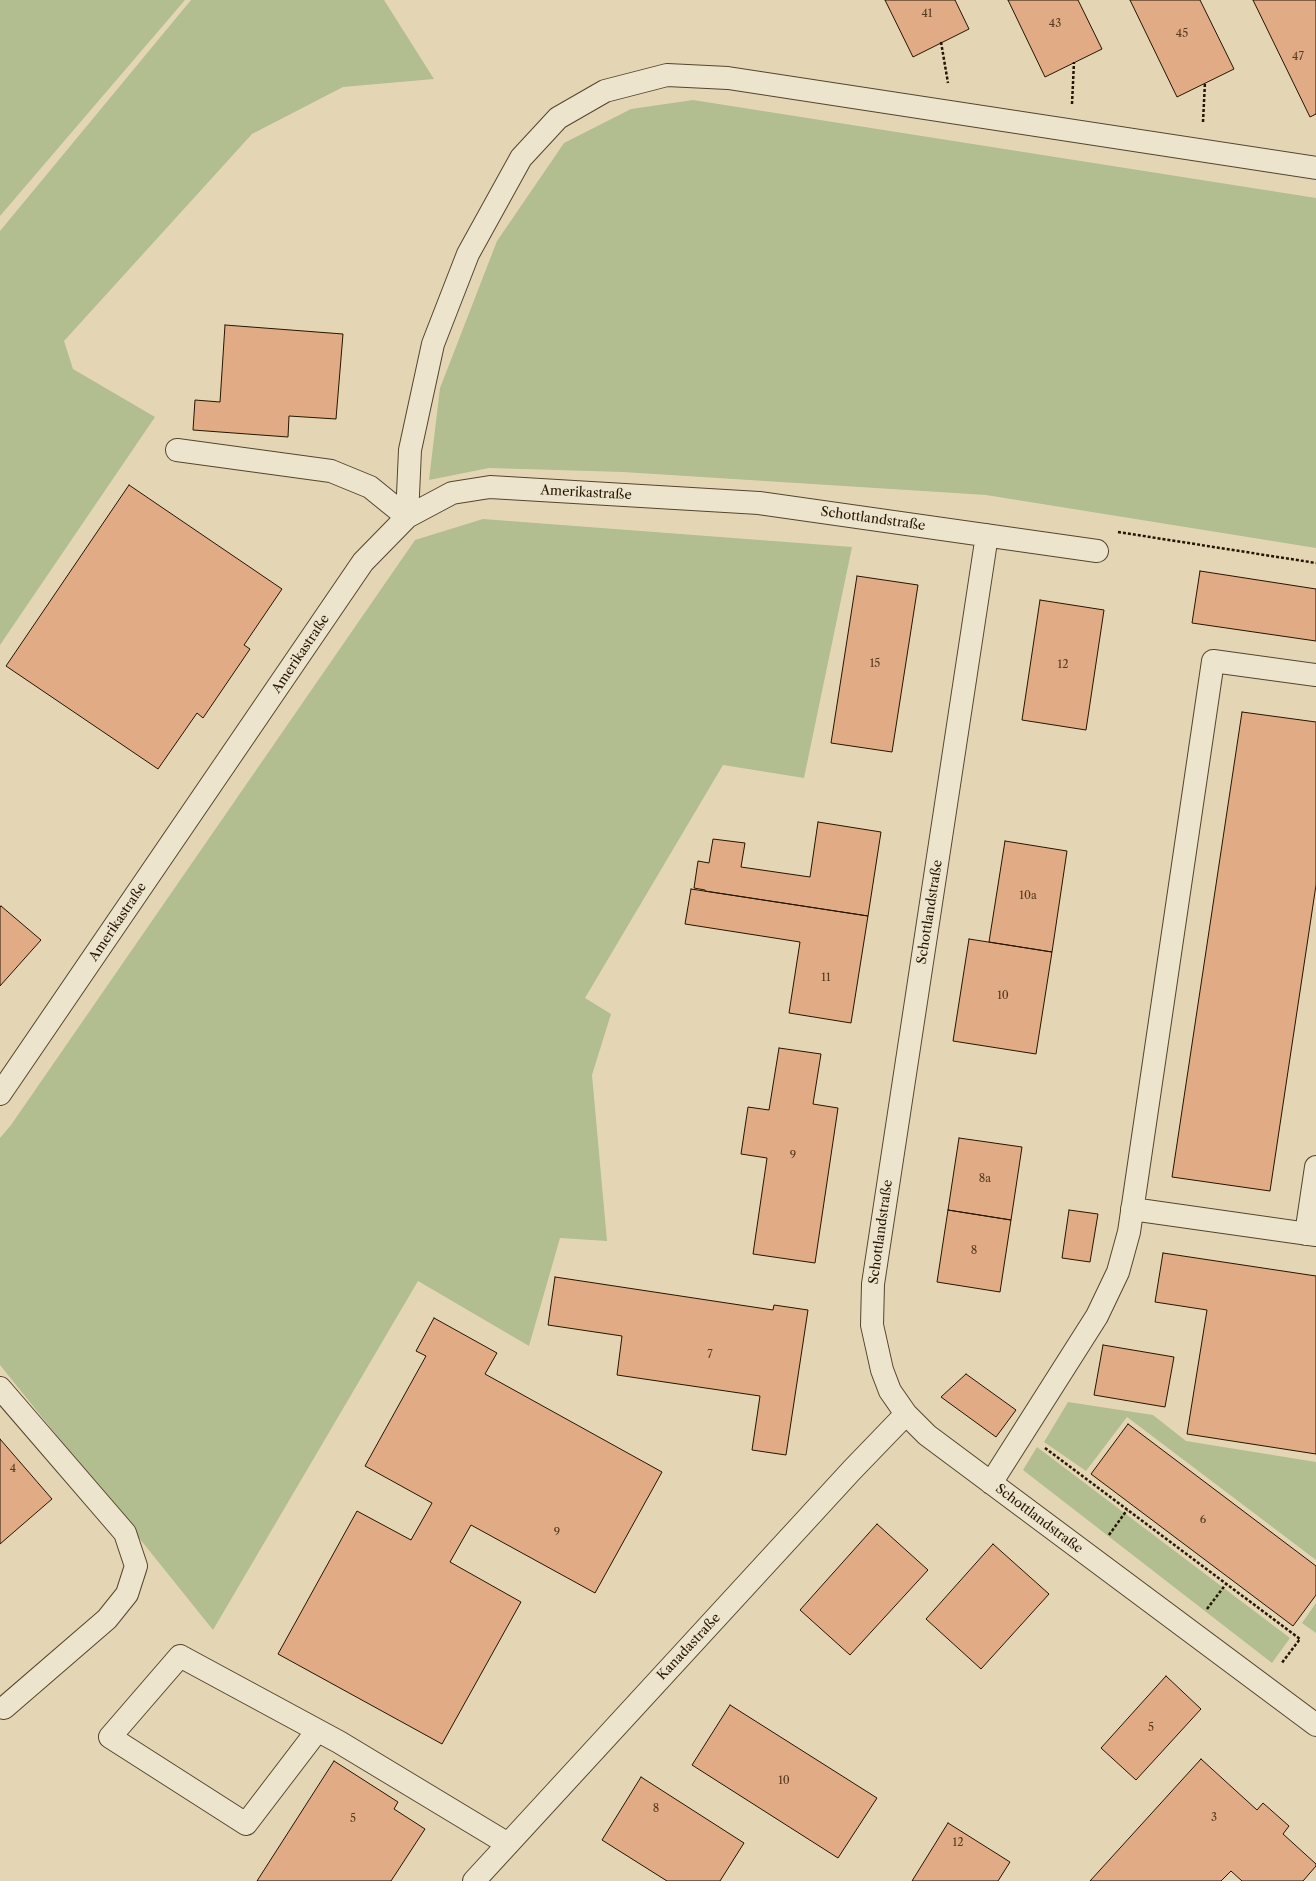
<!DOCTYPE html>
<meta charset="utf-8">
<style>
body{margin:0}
canvas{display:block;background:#e4d6b4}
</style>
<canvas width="1316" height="1881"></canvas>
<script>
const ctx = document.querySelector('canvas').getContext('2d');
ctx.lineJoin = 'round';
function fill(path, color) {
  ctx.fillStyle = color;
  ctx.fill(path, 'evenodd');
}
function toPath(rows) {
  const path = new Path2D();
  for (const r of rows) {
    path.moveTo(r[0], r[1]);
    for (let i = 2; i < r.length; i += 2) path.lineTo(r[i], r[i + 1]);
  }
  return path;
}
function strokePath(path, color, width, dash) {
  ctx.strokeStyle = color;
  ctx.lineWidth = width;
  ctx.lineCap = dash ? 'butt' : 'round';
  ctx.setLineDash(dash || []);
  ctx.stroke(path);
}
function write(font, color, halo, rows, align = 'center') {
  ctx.font = font + ' "Libre Caslon Text",serif';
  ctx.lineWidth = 3;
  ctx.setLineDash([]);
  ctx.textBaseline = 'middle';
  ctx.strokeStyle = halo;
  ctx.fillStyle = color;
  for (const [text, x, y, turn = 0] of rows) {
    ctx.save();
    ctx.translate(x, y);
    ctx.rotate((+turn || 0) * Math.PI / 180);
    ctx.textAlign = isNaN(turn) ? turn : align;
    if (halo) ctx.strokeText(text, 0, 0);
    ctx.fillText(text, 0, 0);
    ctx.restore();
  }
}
fill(toPath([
 [0,0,185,0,0,216],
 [191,0,384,0,434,79,343,87,252,134,64,341,73,369,155,417,0,645,0,231],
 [693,100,1316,198,1316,548,986,495,623,472,489,468,429,480,440,388,497,241,564,143,631,109],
 [483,519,852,547,804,778,723,765,585,998,611,1014,592,1075,607,1241,560,1238,529,1346,418,1281,213,1630,0,1365,0,1138,11,1125,415,540],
 [1068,1402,1153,1415,1186,1441,1316,1462,1316,1560,1127,1417,1086,1471,1044,1442],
 [1037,1447,1290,1638,1272,1663,1023,1470],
 [1316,1603,1316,1633,1302,1623]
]), '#b2be8f');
const building = toPath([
 [885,0,955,0,969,29,913,57,885,0],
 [1008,0,1078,0,1102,49,1045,77,1008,0],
 [1130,0,1200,0,1234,69,1177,97,1130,0],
 [1253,0,1316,0,1316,114,1310,117,1253,0],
 [225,325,343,334,336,419,289,416,288,437,193,430,195,400,220,402,225,325],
 [129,485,282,589,244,645,250,649,203,718,197,713,158,769,6,666,129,485],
 [1200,571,1316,589,1316,641,1192,623,1200,571],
 [857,576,918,585,892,752,831,743,857,576],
 [1040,600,1104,610,1086,730,1022,720,1040,600],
 [1242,712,1316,722,1316,885,1270,1191,1172,1177,1242,712],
 [818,822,881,832,868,916,705,891,705,890,694,888,698,861,709,863,713,839,745,843,741,867,810,877,818,822],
 [1005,841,1067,851,1052,952,989,942,1005,841],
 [691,889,868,916,851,1023,789,1013,800,942,685,924,691,889],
 [1,906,41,940,0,986,0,907,1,906],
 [969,939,1052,952,1036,1054,953,1041,969,939],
 [779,1048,821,1054,813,1104,838,1108,815,1263,753,1254,767,1158,741,1154,748,1107,769,1110,779,1048],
 [959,1138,1022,1147,1011,1220,948,1210,959,1138],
 [948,1210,1011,1220,1000,1292,937,1282,948,1210],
 [1069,1210,1098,1214,1090,1262,1062,1258,1069,1210],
 [1163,1253,1316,1276,1316,1454,1187,1434,1207,1310,1155,1302,1163,1253],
 [555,1277,773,1310,774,1305,808,1310,786,1455,752,1450,760,1396,617,1375,622,1336,548,1325,555,1277],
 [434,1318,497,1353,485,1374,662,1472,595,1593,471,1525,450,1562,521,1602,442,1744,278,1654,357,1511,411,1540,432,1503,365,1466,426,1356,416,1351,434,1318],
 [1103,1345,1174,1357,1165,1407,1094,1395,1103,1345],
 [966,1374,1016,1410,996,1437,941,1397,966,1374],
 [1128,1424,1316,1566,1316,1595,1293,1626,1091,1474,1128,1424],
 [0,1439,52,1499,0,1544,0,1439],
 [877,1524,928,1570,850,1655,800,1610,877,1524],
 [993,1544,1049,1594,981,1669,926,1619,993,1544],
 [1166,1676,1201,1709,1136,1780,1101,1748,1166,1676],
 [730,1705,877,1798,838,1858,692,1765,730,1705],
 [1201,1759,1257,1810,1263,1803,1289,1826,1283,1834,1316,1864,1316,1866,1303,1881,1242,1881,1231,1871,1221,1881,1090,1881,1201,1759],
 [334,1761,398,1802,394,1809,425,1829,391,1881,257,1881,334,1761],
 [641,1777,744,1843,720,1881,667,1881,602,1840,641,1777],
 [948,1823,1010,1862,998,1881,912,1881,948,1823]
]);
fill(building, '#e1ab85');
strokePath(building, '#251500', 1);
const minor = toPath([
 [177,450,331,471,370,487,407,517],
 [407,517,410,450,433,344,468,254,521,158,558,118,605,91,667,75,728,78,1316,168],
 [987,535,873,1284,872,1325,882,1370,890,1391,906,1414,927,1435,1316,1725],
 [0,1094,363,562,407,517,452,493,490,487,759,503,1097,551],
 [1132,1209,1316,1235],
 [1306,1234,1316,1167],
 [0,1388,125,1533,136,1566,127,1594,107,1619,4,1708],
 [991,1483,1097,1316,1118,1272,1129,1232,1213,661,1316,675],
 [317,1731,246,1824,110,1737,180,1656,339,1742,508,1844],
 [474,1881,852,1470,906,1414]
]);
strokePath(minor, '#55452d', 24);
strokePath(toPath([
 [941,42,948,83],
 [1072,104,1074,62],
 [1203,122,1205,82],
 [1118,532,1316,563],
 [1045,1448,1300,1639,1281,1664],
 [1109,1535,1127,1510],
 [1207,1609,1226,1584]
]), '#251500', 2.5, [3, 2]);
strokePath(minor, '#ede4ce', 22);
write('11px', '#543a21', null, [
 ["41",927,14],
 ["43",1055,24],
 ["45",1182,34],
 ["47",1298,57],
 ["15",875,664],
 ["12",1063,665],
 ["10a",1028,896],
 ["11",826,978],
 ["10",1003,996],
 ["9",793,1156],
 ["8a",985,1179],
 ["8",974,1251],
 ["7",710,1355],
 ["4",13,1469],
 ["6",1203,1520],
 ["9",557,1533],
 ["5",1151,1728],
 ["10",784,1781],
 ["8",656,1809],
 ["3",1214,1818],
 ["5",353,1819],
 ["12",958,1843]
]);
write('13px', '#251500', '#ede4ce', [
 ["Amerikastraße",586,493,3],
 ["Schottlandstraße",873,519,8],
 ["Amerikastraße",301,654,-56],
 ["Schottlandstraße",930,912,-81],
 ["Amerikastraße",118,922,-56],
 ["Schottlandstraße",881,1232,-82],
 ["Schottlandstraße",1039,1519,37],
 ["Kanadastraße",689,1647,-47]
]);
</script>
